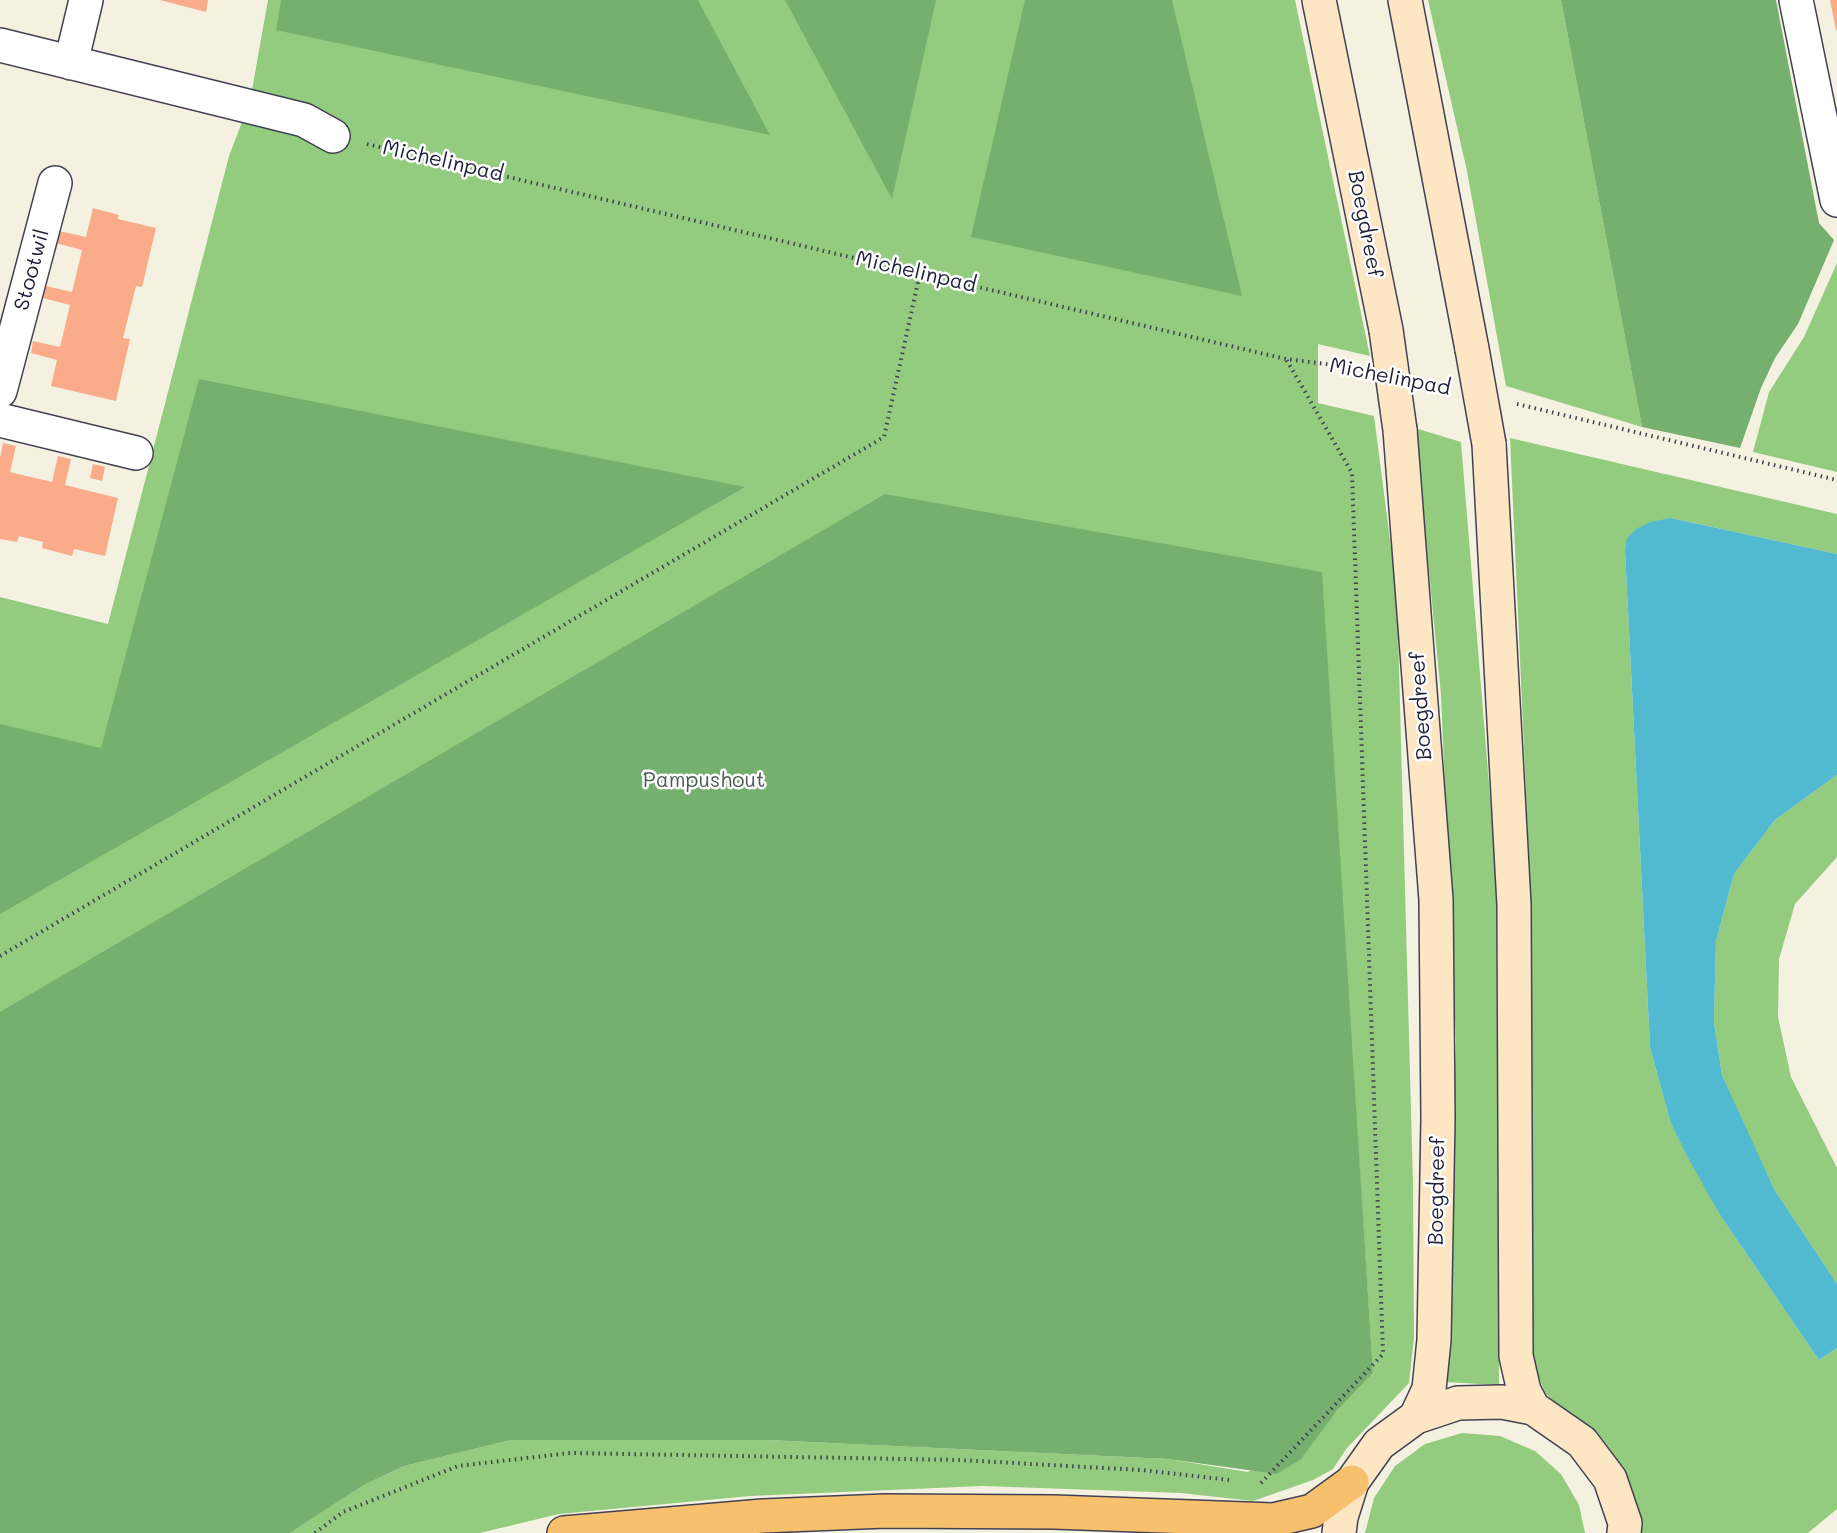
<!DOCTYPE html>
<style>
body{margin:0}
canvas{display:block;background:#f5f1e1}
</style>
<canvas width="1837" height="1533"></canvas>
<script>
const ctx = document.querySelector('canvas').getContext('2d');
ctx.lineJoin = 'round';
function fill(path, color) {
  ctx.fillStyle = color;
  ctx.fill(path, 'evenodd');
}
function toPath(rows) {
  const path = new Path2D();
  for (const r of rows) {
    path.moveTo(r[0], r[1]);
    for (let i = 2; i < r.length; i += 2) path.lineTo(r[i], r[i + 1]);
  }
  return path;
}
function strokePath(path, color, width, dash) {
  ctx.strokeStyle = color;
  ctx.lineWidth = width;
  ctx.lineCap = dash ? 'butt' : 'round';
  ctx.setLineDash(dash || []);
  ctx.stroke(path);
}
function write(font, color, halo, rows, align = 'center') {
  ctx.font = font + ' Mali,sans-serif';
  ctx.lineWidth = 5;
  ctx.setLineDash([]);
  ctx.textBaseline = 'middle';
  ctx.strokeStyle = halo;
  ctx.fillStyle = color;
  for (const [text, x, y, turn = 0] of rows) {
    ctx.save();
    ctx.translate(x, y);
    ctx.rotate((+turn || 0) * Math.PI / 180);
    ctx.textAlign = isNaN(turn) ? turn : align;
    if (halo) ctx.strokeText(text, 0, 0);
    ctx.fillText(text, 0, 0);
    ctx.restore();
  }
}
fill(toPath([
 [268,0,1295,0,1370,356,1318,344,1318,403,1374,416,1397,594,1413,1184,1414,1337,1409,1383,1347,1448,1333,1469,1313,1480,1253,1501,1181,1493,982,1486,750,1496,559,1514,480,1533,290,1533,364,1485,404,1466,511,1440,767,1440,1168,1459,1248,1472,1335,1413,1373,1373,1320,572,710,1399,0,1533,0,597,108,624,229,156,250,101],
 [1428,0,1561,0,1642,427,1506,386,1467,171],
 [1837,263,1837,472,1753,452,1769,392,1804,337],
 [1415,428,1461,442,1496,870,1499,1385,1444,1382,1456,1041,1441,695],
 [1510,438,1837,514,1837,554,1671,518,1625,551,1650,1047,1670,1121,1720,1215,1819,1360,1837,1348,1837,1509,1808,1533,1638,1533,1574,1419,1546,1394,1537,1374,1530,1338,1531,903],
 [1837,775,1837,857,1795,904,1779,959,1778,1017,1791,1077,1837,1168,1837,1284,1774,1189,1748,1135,1722,1075,1714,1022,1716,941,1734,874,1775,820],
 [1462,1433,1500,1436,1535,1451,1561,1474,1579,1505,1585,1533,1365,1533,1374,1498,1395,1466,1425,1444]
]), '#93cc7f');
fill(toPath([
 [281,0,698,0,770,135,276,30],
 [785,0,936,0,892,199],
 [1025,0,1172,0,1242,296,971,237],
 [1561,0,1776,0,1819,223,1834,240,1798,324,1775,358,1761,388,1740,448,1642,427],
 [199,379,745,487,0,914,0,724,101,748],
 [885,494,1322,572,1373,1373,1335,1413,1301,1459,1277,1474,1168,1459,767,1440,511,1440,404,1466,364,1485,290,1533,0,1533,0,1012]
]), '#76b06e');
fill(toPath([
 [1671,518,1837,554,1837,775,1775,820,1734,874,1716,941,1714,1022,1722,1075,1774,1189,1837,1284,1837,1348,1819,1360,1720,1215,1687,1156,1670,1121,1650,1047,1625,551,1627,538,1638,528,1650,522]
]), '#52bad0');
fill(toPath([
 [160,0,208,0,206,12],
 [1830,0,1837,0,1837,30,1836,30],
 [93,208,119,215,118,219,156,228,142,287,136,286,123,338,130,339,116,401,51,386,57,360,31,353,33,341,60,347,70,305,43,298,46,286,72,292,82,250,56,243,59,231,86,237],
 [3,443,16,446,10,472,52,482,58,456,71,459,65,485,118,498,105,556,74,549,72,556,42,548,43,542,19,536,17,542,0,539,0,458],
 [93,464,105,467,102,481,90,478]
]), '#faab89');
const street = toPath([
 [1796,0,1837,200],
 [0,45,304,120,333,136],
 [71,63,86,0],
 [0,391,55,183],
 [0,420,136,453]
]);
const secondary = toPath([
 [1319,0,1386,330],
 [1405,0,1472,349],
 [1400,430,1436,900,1438,1118,1434,1340,1429,1389,1416,1417],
 [1489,444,1514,905,1516,1356,1524,1391,1533,1408],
 [1339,1533,1341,1517,1352,1482,1379,1444,1416,1417,1458,1403,1502,1402,1533,1408,1582,1442,1610,1479,1625,1523,1624,1533]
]);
const highway = toPath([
 [564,1533,763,1516,885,1511,1054,1512,1273,1520,1312,1511,1352,1482]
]);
strokePath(street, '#424154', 36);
strokePath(secondary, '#424154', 36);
strokePath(highway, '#424154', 36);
strokePath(toPath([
 [367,144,1286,359,1357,368],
 [1517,404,1837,480],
 [0,956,884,437,920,273],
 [1261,1483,1383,1354,1352,473,1286,359],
 [315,1533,343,1512,458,1466,570,1453,959,1460,1141,1470,1230,1480]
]), '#424154', 4, [1.5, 4.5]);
strokePath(street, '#fff', 33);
strokePath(secondary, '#fce6c4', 33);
strokePath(highway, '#f7c06c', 33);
const secondaryBridge = toPath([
 [1386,330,1400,430],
 [1472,349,1489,444]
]);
strokePath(secondaryBridge, '#424154', 36, []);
strokePath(secondaryBridge, '#fce6c4', 33);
write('21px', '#22223b', '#fff', [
 ["Michelinpad",443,161,13],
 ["Boegdreef",1365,224,79],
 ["Stootwil",32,270,-75],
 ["Michelinpad",916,272,13],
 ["Michelinpad",1390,377,11],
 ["Boegdreef",1421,706,-94],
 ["Boegdreef",1437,1191,-89]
]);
write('21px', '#4a5e53', '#fff', [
 ["Pampushout",704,781]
]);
</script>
